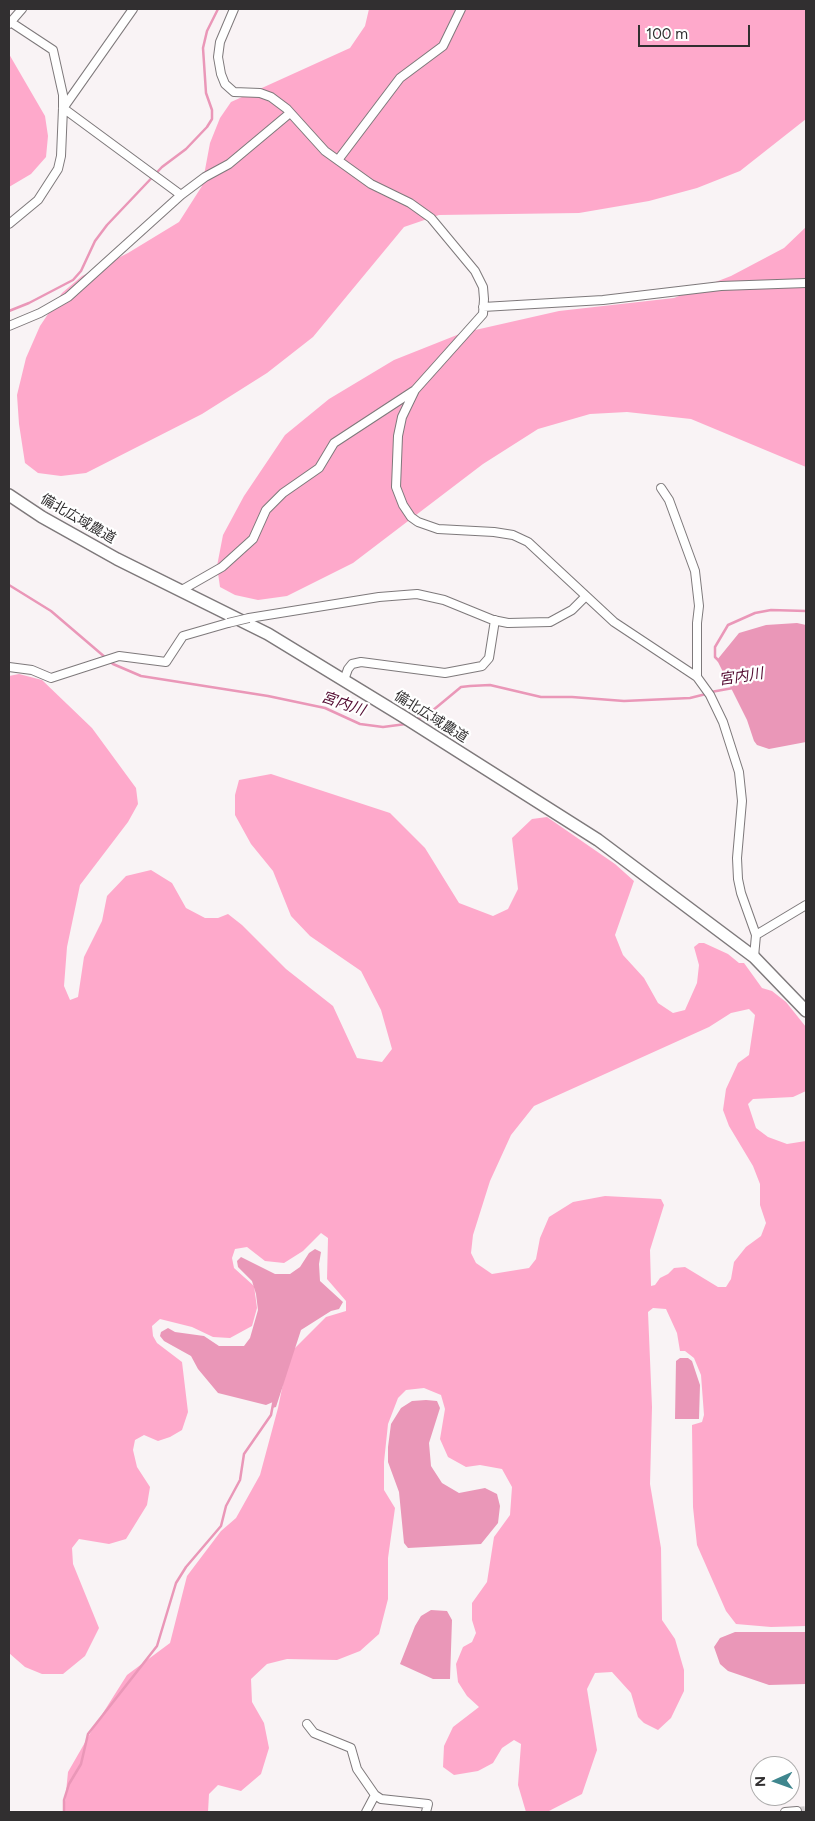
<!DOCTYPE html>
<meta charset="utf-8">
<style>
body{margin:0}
#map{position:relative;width:815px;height:1821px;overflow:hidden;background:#f9f3f5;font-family:Figtree,sans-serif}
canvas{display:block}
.frame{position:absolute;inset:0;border:10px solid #312f30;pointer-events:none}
.north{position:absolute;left:750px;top:1756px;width:50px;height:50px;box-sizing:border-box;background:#fff;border:1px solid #adacac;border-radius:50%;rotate:268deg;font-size:14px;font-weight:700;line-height:20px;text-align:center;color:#312f30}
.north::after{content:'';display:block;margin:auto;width:18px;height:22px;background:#3f868e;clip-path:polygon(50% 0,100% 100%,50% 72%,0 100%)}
.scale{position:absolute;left:638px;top:25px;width:112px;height:22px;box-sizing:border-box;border:2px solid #312f30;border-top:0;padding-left:6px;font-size:15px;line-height:18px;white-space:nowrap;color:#312f30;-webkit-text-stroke:4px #fff;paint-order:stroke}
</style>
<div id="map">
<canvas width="815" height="1821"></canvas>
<div class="frame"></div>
<div class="north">N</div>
<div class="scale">100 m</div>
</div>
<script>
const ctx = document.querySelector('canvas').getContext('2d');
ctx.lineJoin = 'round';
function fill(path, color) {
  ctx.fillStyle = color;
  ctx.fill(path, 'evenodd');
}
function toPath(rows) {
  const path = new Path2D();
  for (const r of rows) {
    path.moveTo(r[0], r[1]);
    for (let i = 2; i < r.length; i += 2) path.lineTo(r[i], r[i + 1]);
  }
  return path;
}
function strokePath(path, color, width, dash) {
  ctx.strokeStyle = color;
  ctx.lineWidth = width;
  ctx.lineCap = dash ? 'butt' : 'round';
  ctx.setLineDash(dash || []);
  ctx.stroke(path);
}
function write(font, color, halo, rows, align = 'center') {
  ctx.font = font + ' Figtree,"Noto Sans JP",sans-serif';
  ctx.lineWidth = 4.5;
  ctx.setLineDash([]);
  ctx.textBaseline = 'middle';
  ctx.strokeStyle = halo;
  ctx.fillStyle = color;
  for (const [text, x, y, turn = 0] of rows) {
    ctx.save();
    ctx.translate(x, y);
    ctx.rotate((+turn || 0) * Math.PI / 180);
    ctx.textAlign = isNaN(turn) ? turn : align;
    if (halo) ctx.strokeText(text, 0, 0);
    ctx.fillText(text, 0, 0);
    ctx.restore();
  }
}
fill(toPath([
 [369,9,806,9,806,119,740,171,697,188,649,201,579,213,439,215,404,227,313,337,267,373,202,414,86,473,61,476,38,473,25,463,19,424,17,395,26,358,40,326,62,293,82,276,128,253,179,222,202,186,210,143,220,118,231,102,350,48,365,26],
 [9,54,45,116,48,136,46,157,31,174,9,187],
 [806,227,806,467,691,419,627,412,590,414,538,429,483,464,353,563,287,596,258,600,235,595,220,587,217,566,223,535,244,496,285,435,329,399,394,360,462,333,559,311,674,298,731,276,784,248],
 [19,674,42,680,92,728,136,788,138,804,128,822,80,885,67,947,64,986,70,1000,78,997,84,957,102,921,107,896,126,876,151,870,172,883,186,908,205,918,218,918,228,914,242,925,286,969,333,1006,357,1058,382,1062,392,1049,381,1010,361,971,310,936,291,916,273,871,251,844,235,815,235,795,239,780,271,774,390,813,425,848,459,903,493,916,508,909,518,889,512,838,532,819,547,817,615,864,634,881,615,935,623,955,644,978,658,1003,673,1013,685,1010,697,983,699,965,694,947,699,943,704,943,728,954,739,963,744,963,762,988,772,991,786,1002,806,1027,806,1091,793,1097,753,1099,748,1104,756,1128,768,1137,787,1144,806,1141,806,1626,771,1627,736,1624,726,1611,697,1545,693,1507,692,1425,702,1422,704,1415,701,1375,694,1358,685,1351,680,1351,677,1333,666,1309,653,1308,648,1312,652,1407,650,1484,661,1548,662,1620,675,1639,684,1670,684,1691,671,1718,658,1730,644,1723,638,1717,631,1693,612,1672,595,1673,587,1689,597,1750,582,1794,547,1812,526,1812,518,1785,521,1744,514,1740,502,1748,493,1763,478,1771,454,1775,443,1767,444,1746,453,1727,479,1707,467,1696,458,1682,456,1664,463,1647,472,1642,476,1633,472,1620,472,1603,487,1582,494,1537,510,1515,512,1487,502,1469,480,1465,466,1467,448,1457,440,1439,445,1409,441,1395,424,1388,406,1390,398,1398,388,1424,384,1462,384,1490,395,1508,388,1558,388,1599,379,1634,360,1651,337,1660,287,1659,267,1664,251,1679,252,1702,264,1723,269,1748,261,1774,241,1791,218,1785,209,1794,208,1812,64,1812,68,1772,91,1732,127,1675,170,1643,187,1576,221,1531,236,1518,260,1475,278,1408,289,1354,326,1317,346,1311,346,1301,327,1279,328,1238,321,1233,303,1251,284,1263,265,1261,247,1247,235,1249,232,1258,234,1268,254,1286,257,1308,252,1326,230,1338,213,1337,192,1327,160,1319,152,1326,153,1336,157,1343,182,1362,188,1412,182,1430,170,1437,158,1441,144,1435,135,1440,133,1450,137,1467,150,1487,147,1505,126,1539,109,1544,79,1539,72,1548,73,1564,99,1628,85,1656,63,1674,42,1674,25,1667,9,1653,9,676],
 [749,1009,755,1015,749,1055,738,1063,726,1089,723,1110,729,1126,753,1166,760,1184,760,1205,766,1223,761,1236,746,1247,734,1262,731,1279,726,1287,718,1287,685,1267,674,1268,668,1274,660,1278,655,1285,651,1286,650,1250,664,1205,661,1199,605,1196,573,1202,549,1217,540,1238,536,1259,529,1268,492,1274,476,1263,471,1253,473,1235,490,1181,511,1135,534,1106,709,1027,731,1013]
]), '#fea9cb');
fill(toPath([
 [797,623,806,625,806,742,769,749,757,745,754,741,747,720,717,660,739,633,766,625],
 [315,1249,321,1252,319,1264,320,1281,343,1302,339,1309,331,1311,301,1330,276,1407,272,1408,273,1402,266,1405,218,1393,198,1369,191,1356,164,1341,160,1336,161,1332,168,1328,175,1332,204,1336,219,1346,244,1346,250,1338,258,1310,256,1294,252,1281,238,1267,237,1261,241,1257,275,1274,290,1274,300,1267,309,1253],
 [680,1358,688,1358,692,1361,700,1385,699,1419,675,1419,676,1361],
 [426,1400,437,1401,440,1408,429,1443,431,1466,442,1483,459,1493,485,1488,497,1494,500,1506,498,1523,481,1544,408,1548,404,1543,399,1492,388,1462,388,1447,391,1424,401,1408,412,1401],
 [431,1610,447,1611,452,1620,450,1679,433,1679,400,1664,415,1626,421,1616],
 [735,1632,806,1632,806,1684,769,1685,728,1671,720,1664,714,1647,720,1638]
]), '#ea97b8');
strokePath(toPath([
 [9,311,29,303,73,280,81,271,95,241,107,225,162,167,186,149,207,127,212,119,212,110,206,93,203,48,207,31,218,9],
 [9,585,51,611,113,664,141,676,268,696,325,708,360,724,383,727,406,724],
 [719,661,715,657,715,647,728,625,755,613,771,610,806,611],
 [711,692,733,688],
 [415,720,426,716,461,687,470,686,490,685,541,697,572,697,624,701,690,698,706,694],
 [64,1812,64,1800,69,1784,81,1764,88,1734,157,1646,176,1583,186,1567,221,1526,226,1506,240,1480,244,1454,271,1415,274,1399]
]), '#ea97b8', 2.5);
strokePath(toPath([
 [797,1811,806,1810]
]), '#d1ccce', 8, [8, 4]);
const street = toPath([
 [9,24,22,9],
 [64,107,133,9],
 [63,108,181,195],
 [338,160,400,78,443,46,461,9],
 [9,224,38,200,58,169,61,156,63,108,63,95,53,50,12,23],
 [483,307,603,300,721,286,806,283],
 [9,326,40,313,68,297,181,195,205,177,229,164,290,113],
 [415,390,402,417,398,436,396,487,403,505,411,517,418,522,438,529,494,532,513,535,528,542,614,622,697,677,710,695,723,722,739,772,742,801,737,858,738,879,741,893,756,935,754,957],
 [661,488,669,500,695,571,699,606,697,623,697,677],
 [180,591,222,567,253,539,266,510,283,493,319,468,334,443,415,390,483,314,484,299,483,287,475,271,431,218,410,203,371,184,325,151,287,109,271,97,260,93,234,92,225,84,221,74,218,57,220,42,234,9],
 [249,618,379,597,417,594,444,600,493,620,508,623,550,622,572,610,586,596],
 [9,667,32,670,51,678,119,656,166,662,183,636,228,623],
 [344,680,348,669,352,664,361,662,445,673,482,666,489,658,495,620],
 [756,935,806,905],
 [307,1724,314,1733,351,1748,357,1769,375,1795,381,1799,428,1804,426,1812],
 [366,1812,375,1795],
 [785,1812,797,1811]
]);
const secondary = toPath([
 [9,495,42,517,117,559,268,634,404,717,598,840,754,957,806,1011]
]);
strokePath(street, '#7e797b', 10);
strokePath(secondary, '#7e797b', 14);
strokePath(street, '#fff', 8);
strokePath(secondary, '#fff', 11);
const streetBridge = toPath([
 [228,623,249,618]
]);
strokePath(streetBridge, '#7e797b', 10, []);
strokePath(streetBridge, '#fff', 8);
write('14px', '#312f30', '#fff', [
 ["備北広域農道",78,519,30],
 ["備北広域農道",431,717,32]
]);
write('italic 15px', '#540c32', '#fff', [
 ["宮内川",741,677,-9],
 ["宮内川",343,704,19]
]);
</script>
